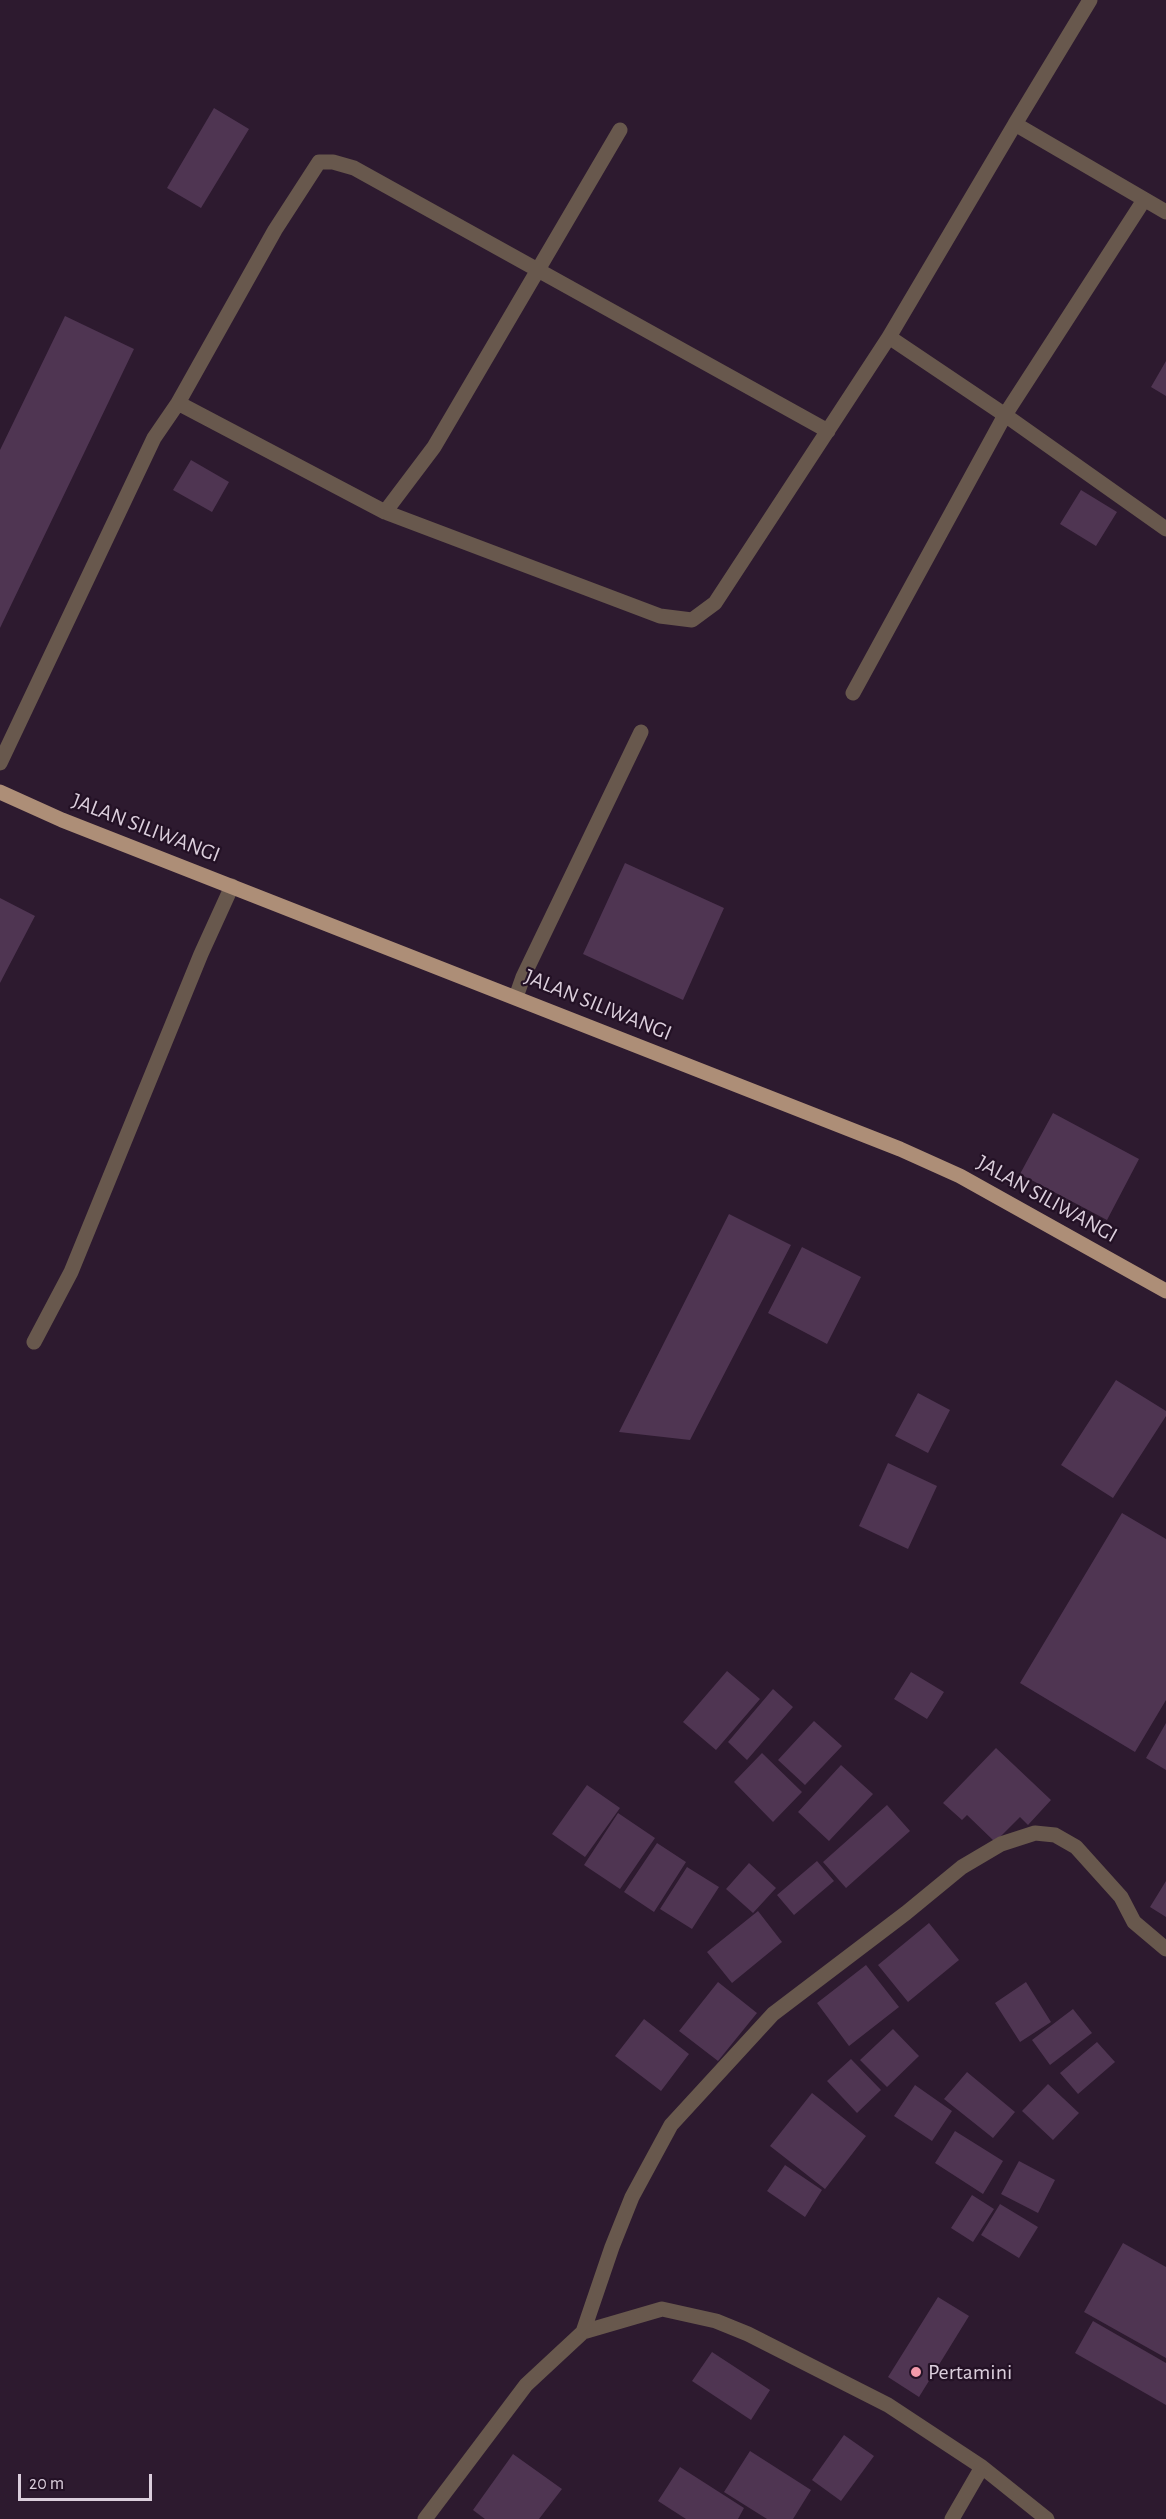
<!DOCTYPE html>
<style>
body{margin:0}
#map{position:relative;width:1166px;height:2519px;overflow:hidden;background:#2d1a2f;font-family:"Alegreya Sans",sans-serif}
canvas{display:block}
.scale{position:absolute;left:18px;top:2474px;width:134px;height:27px;box-sizing:border-box;border:3px solid #dbcedc;border-top:0;padding-left:8px;font-size:18px;line-height:21px;white-space:nowrap;color:#dbcedc;-webkit-text-stroke:4px #231125;paint-order:stroke}
</style>
<div id="map">
<canvas width="1166" height="2519"></canvas>
<div class="scale">20 m</div>
</div>
<script>
const ctx = document.querySelector('canvas').getContext('2d');
ctx.lineJoin = 'round';
function fill(path, color) {
  ctx.fillStyle = color;
  ctx.fill(path, 'evenodd');
}
function toPath(rows) {
  const path = new Path2D();
  for (const r of rows) {
    path.moveTo(r[0], r[1]);
    for (let i = 2; i < r.length; i += 2) path.lineTo(r[i], r[i + 1]);
  }
  return path;
}
function strokePath(path, color, width, dash) {
  ctx.strokeStyle = color;
  ctx.lineWidth = width;
  ctx.lineCap = dash ? 'butt' : 'round';
  ctx.setLineDash(dash || []);
  ctx.stroke(path);
}
function write(font, color, halo, rows, align = 'center') {
  ctx.font = font + ' "Alegreya Sans",sans-serif';
  ctx.lineWidth = 4.5;
  ctx.setLineDash([]);
  ctx.textBaseline = 'middle';
  ctx.strokeStyle = halo;
  ctx.fillStyle = color;
  for (const [text, x, y, turn = 0] of rows) {
    ctx.save();
    ctx.translate(x, y);
    ctx.rotate((+turn || 0) * Math.PI / 180);
    ctx.textAlign = isNaN(turn) ? turn : align;
    if (halo) ctx.strokeText(text, 0, 0);
    ctx.fillText(text, 0, 0);
    ctx.restore();
  }
}
fill(toPath([
 [214,108,249,129,201,208,167,188],
 [65,316,134,349,0,628,0,450],
 [1166,361,1166,396,1151,387],
 [191,460,229,482,212,512,173,490],
 [1081,490,1117,512,1096,546,1060,524],
 [625,863,724,908,683,1000,583,954],
 [0,898,35,916,0,983],
 [1053,1113,1139,1159,1107,1220,1020,1174],
 [729,1214,791,1245,690,1440,619,1432],
 [802,1247,861,1277,827,1344,768,1313],
 [1116,1380,1166,1411,1166,1416,1113,1498,1061,1465],
 [918,1393,950,1410,928,1453,895,1436],
 [888,1463,937,1486,908,1549,859,1526],
 [1122,1513,1166,1539,1166,1700,1135,1752,1020,1683],
 [727,1671,760,1699,716,1750,683,1722],
 [911,1672,944,1692,927,1719,894,1699],
 [773,1689,793,1707,747,1760,728,1742],
 [814,1721,842,1746,805,1785,778,1760],
 [1166,1723,1166,1770,1146,1758],
 [996,1748,1051,1800,1028,1825,1020,1817,995,1842,967,1815,962,1820,943,1803],
 [762,1753,802,1792,773,1822,734,1782],
 [841,1765,873,1794,829,1841,798,1812],
 [587,1785,620,1808,585,1857,552,1834],
 [887,1805,910,1831,846,1888,823,1862],
 [618,1813,655,1838,620,1889,584,1865],
 [657,1843,686,1862,654,1912,624,1892],
 [817,1861,834,1881,794,1915,777,1895],
 [749,1863,776,1888,753,1913,726,1889],
 [687,1867,719,1887,692,1929,660,1909],
 [1166,1881,1166,1917,1150,1907],
 [758,1911,782,1942,732,1983,707,1952],
 [929,1923,959,1960,908,2002,878,1965],
 [866,1965,899,2007,849,2046,817,2003],
 [718,1982,757,2013,718,2061,679,2031],
 [1026,1982,1051,2022,1020,2042,995,2003],
 [1073,2009,1092,2033,1050,2065,1032,2040],
 [644,2019,689,2054,661,2091,615,2056],
 [893,2029,919,2056,887,2087,860,2060],
 [1097,2042,1115,2062,1078,2094,1060,2073],
 [851,2059,881,2090,857,2113,827,2081],
 [967,2072,1015,2112,993,2138,944,2099],
 [1048,2084,1079,2113,1053,2140,1022,2111],
 [915,2085,952,2111,932,2141,894,2116],
 [812,2093,866,2136,825,2189,770,2146],
 [955,2131,1003,2161,983,2194,935,2163],
 [1019,2161,1055,2180,1038,2213,1001,2194],
 [785,2165,822,2190,805,2217,767,2191],
 [972,2195,994,2209,973,2242,951,2228],
 [1000,2204,1038,2227,1019,2258,981,2235],
 [1123,2243,1166,2267,1166,2358,1084,2312],
 [938,2297,969,2316,919,2397,888,2377],
 [1093,2321,1166,2363,1166,2405,1075,2353],
 [712,2352,770,2390,751,2420,692,2381],
 [844,2435,874,2456,841,2501,812,2480],
 [750,2451,811,2490,793,2519,767,2519,724,2492],
 [513,2454,562,2489,539,2519,485,2519,473,2510],
 [680,2467,744,2508,738,2519,686,2519,658,2501]
]), '#4f3552');
strokePath(toPath([
 [1015,124,1090,0],
 [889,337,1005,415,1166,529],
 [178,403,275,230,319,162,333,162,354,168,828,431],
 [385,512,434,447,620,130],
 [853,693,1005,415,1144,200],
 [0,763,154,438,178,403,385,512,660,616,692,620,715,603,889,337,1015,124,1166,212],
 [516,997,523,977,641,732],
 [34,1342,71,1272,201,954,232,886],
 [583,2332,612,2247,632,2197,671,2125,773,2014,906,1913,962,1867,1001,1844,1035,1833,1055,1835,1076,1847,1121,1897,1134,1922,1166,1949],
 [425,2519,526,2385,583,2332,662,2309,716,2321,748,2334,888,2405,982,2467,1047,2519],
 [952,2519,982,2467]
]), '#68584d', 15);
strokePath(toPath([
 [0,792,62,820,900,1149,960,1176,1166,1291]
]), '#ad8e77', 15);
for (const [x, y, r, color] of [
 [916,2372,6,"#f39aab"]
]) {
  const dot = new Path2D();
  dot.arc(x, y, r, 0, 2 * Math.PI);
  ctx.fillStyle = color;
  ctx.fill(dot);
  strokePath(dot, '#231125', 2);
}
write('22px', '#dbcedc', '#231125', [
 ["JALAN SILIWANGI",146,828,21],
 ["JALAN SILIWANGI",598,1005,22],
 ["JALAN SILIWANGI",1047,1199,29]
]);
write('22px', '#dbcedc', '#231125', [
 ["Pertamini",928,2372]
], 'left');
</script>
